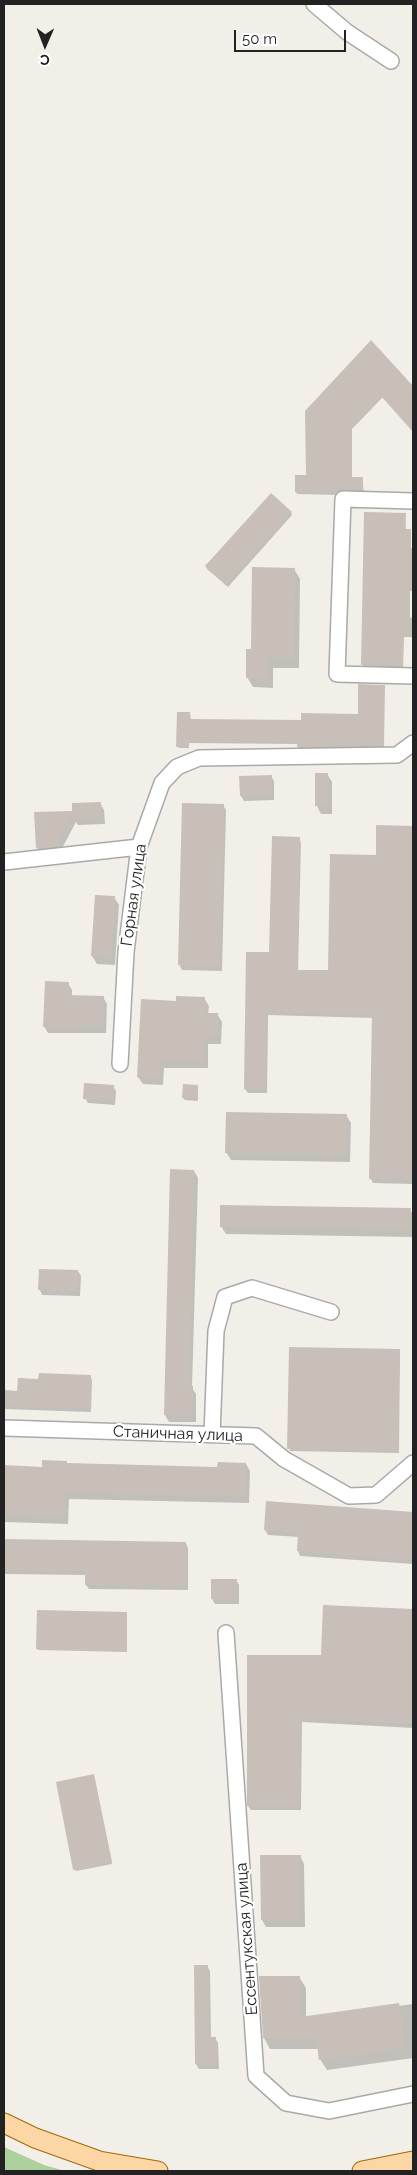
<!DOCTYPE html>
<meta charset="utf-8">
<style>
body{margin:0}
#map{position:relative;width:417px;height:2175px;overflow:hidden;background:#f2efe9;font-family:Raleway,sans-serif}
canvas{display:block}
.frame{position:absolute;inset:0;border:5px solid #222;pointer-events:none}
.north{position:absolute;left:20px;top:20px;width:50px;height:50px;-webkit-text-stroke:4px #fff;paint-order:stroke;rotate:181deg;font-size:14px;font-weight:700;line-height:20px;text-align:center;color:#222}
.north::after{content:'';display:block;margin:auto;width:18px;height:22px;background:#222;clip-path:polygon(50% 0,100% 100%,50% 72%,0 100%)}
.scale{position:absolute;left:234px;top:30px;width:112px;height:22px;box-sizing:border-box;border:2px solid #222;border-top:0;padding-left:6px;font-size:15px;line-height:18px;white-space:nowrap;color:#222;-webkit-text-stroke:4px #fff;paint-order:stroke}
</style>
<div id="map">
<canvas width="417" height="2175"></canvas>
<div class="frame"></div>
<div class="north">С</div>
<div class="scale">50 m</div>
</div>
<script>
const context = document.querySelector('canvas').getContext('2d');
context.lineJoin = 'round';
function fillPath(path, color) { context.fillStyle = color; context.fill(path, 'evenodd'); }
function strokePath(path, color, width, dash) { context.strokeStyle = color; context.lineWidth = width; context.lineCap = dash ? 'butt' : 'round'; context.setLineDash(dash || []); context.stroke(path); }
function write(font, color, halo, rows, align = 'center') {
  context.font = font + ' Raleway,sans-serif'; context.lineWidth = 4.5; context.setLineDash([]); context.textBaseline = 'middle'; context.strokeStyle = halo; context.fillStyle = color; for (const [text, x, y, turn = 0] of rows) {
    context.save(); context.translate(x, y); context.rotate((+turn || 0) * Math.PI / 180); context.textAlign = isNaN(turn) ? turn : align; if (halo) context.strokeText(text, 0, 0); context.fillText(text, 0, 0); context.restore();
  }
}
const forest = new Path2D(`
 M4,2147L44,2165L65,2171H4Z`);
const shadow = new Path2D(`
 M371,342L413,388V431L383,397L352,429V478H362L364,492L345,491L338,495L297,494L296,492L307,476Z
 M291,513L292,515L228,587L207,569L206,567Z
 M405,514L406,530L411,533V549H413V591H410V619H413V637H404L403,668L364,667L363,665Z
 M294,569L300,579L299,668H273V688L253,687L247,677L252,650Z
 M384,686V748L299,749L298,744L189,743V748H179L178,746L190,713L191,720L302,721L359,715Z
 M327,774L332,782V814H321L317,806Z
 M271,776L274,781V800L244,801L241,796Z
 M100,803L104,810L105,824L78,825L76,822L59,854L41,855L37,848L74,812Z
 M223,805L226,810L222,971L182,970L179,964Z
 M377,827H413V1184L373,1183L371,1179L374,1018L268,1015L267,1093H248L245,1089L270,953L299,838L301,843L298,971L329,972L377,857Z
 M114,897L119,905L115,965L97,964L92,956Z
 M68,983L72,990V996L103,997L107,1004L106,1033H48L44,1026Z
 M204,998L209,1006L208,1014H217L222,1022L221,1044H208V1068H164L163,1085L143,1084L138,1077Z
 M113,1086L116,1091L115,1105L88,1103L85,1098Z
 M197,1086L198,1101L185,1100L183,1098Z
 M346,1115L351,1123L350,1162L231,1160L226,1152Z
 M194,1171L198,1178L192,1388L196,1394V1422H169L165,1415Z
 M410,1209L413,1215V1237L226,1234L221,1226Z
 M40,1270L78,1271L81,1276L80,1296L42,1295L40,1290Z
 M290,1348L400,1350L399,1453L290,1451Z
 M90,1376L92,1380L91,1412L4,1409V1392H18L40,1380Z
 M67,1464L219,1468L246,1464L250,1471L249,1503L69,1499L68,1524L4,1522V1467L43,1468Z
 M267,1502L413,1513V1564L300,1556L298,1551L299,1537L268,1535L265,1530Z
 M4,1540L186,1544L188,1548V1590L89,1589L86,1585V1575L4,1574Z
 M236,1580L239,1585V1604H215L212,1599Z
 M324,1606L413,1611V1728L302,1722L301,1810H251L248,1806L322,1656Z
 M127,1614V1652L38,1650L37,1648Z
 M94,1776L112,1864L76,1871L74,1869Z
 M300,1856L304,1864L305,1927H266L262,1920Z
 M207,1966L210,1971L211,2038H215L218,2043L219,2069H199L196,2064L195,2038Z
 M260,1977H299L306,1988V2018L413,2004V2058L327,2070L320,2059L319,2049H270L264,2038Z`);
const building = new Path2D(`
 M371,340L413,386V432L381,396L352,427L351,477H363V490H343L336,493L295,492V475H306L305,411Z
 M271,493L292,512L226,585L205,566Z
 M364,512L406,513L405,529H411L410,548H413V590H410L409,617L413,618V635H403V666L361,665Z
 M252,567L295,568L294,659L268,658V678H246V649H251Z
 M358,684L385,685L384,746L297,747V742L188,741V746L176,747L177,712H190V719L301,720V713L358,714Z
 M315,773H328V806H315Z
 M272,775V795L240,796L239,776Z
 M101,802V818L72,819V814L55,847L36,848L34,812L72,811V803Z
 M182,803L224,804L220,966L178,965Z
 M376,825L413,826V1180L369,1179L372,1014L266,1012L265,1089H244L246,952H269L272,836L300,837L297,970H328L330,854L376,855Z
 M95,895L115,896L111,958L91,956Z
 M45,981L69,982L68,995L104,996L103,1026L43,1027Z
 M176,996L205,997V1013H218V1037H204V1061L160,1060L159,1078L137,1077L141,999L176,1001Z
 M84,1083L114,1085L113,1101L83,1099Z
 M183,1084L198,1085V1099L182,1098Z
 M226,1112L347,1114L346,1155L225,1153Z
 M170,1169L194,1170L189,1386H193L192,1416L164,1415Z
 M220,1205L411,1208V1230L220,1227Z
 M39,1269L78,1270V1291L38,1290Z
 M289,1347L400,1349L398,1451L287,1449Z
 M39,1373L91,1375L90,1409L4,1406V1390L17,1391L18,1378L38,1379Z
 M42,1460L67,1461V1463L217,1467L218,1462L246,1463V1496L66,1492L65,1518L4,1516V1465L42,1467Z
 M266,1501L413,1512V1560L297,1551L298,1533L264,1530Z
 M4,1539L186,1542V1586L85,1585V1571L4,1570Z
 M211,1579H237L236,1599H211Z
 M323,1605L413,1609V1724L300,1718L299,1806H247V1655H321Z
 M37,1610L127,1612V1651L36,1649Z
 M94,1774L112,1862L73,1870L56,1782Z
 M260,1855H301V1920H261Z
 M194,1965H208L209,2037H216L217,2064H195Z
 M259,1976H300V2017L399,2003L405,2048L319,2060L316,2038H263Z`);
const minor = new Path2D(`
 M314,4L347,32L391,61
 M413,501L343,499L337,674L413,676
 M4,862L139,847
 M120,1064L126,952L139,847L162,783L177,767L199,758L397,755L413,743
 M4,1428L256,1436L284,1459L349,1496L376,1495L413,1463
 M212,1435L216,1331L225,1297L252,1288L331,1312
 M226,1633L256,2076L286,2103L329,2111L413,2094`);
const major = new Path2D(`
 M4,2123L35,2138L99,2161L158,2171
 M362,2171L413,2161`);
const streetNames = [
 ["Горная улица",134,895,-82],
 ["Станичная улица",178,1434,2],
 ["Ессентукская улица",247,1939,-94]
];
fillPath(forest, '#add19e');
fillPath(shadow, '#0003');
fillPath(building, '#c7bfb8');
strokePath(minor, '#a9a9a9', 18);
strokePath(major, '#a06b00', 21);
strokePath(minor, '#fff', 15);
strokePath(major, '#fcd6a4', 19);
write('16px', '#222', '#fff', streetNames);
</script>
